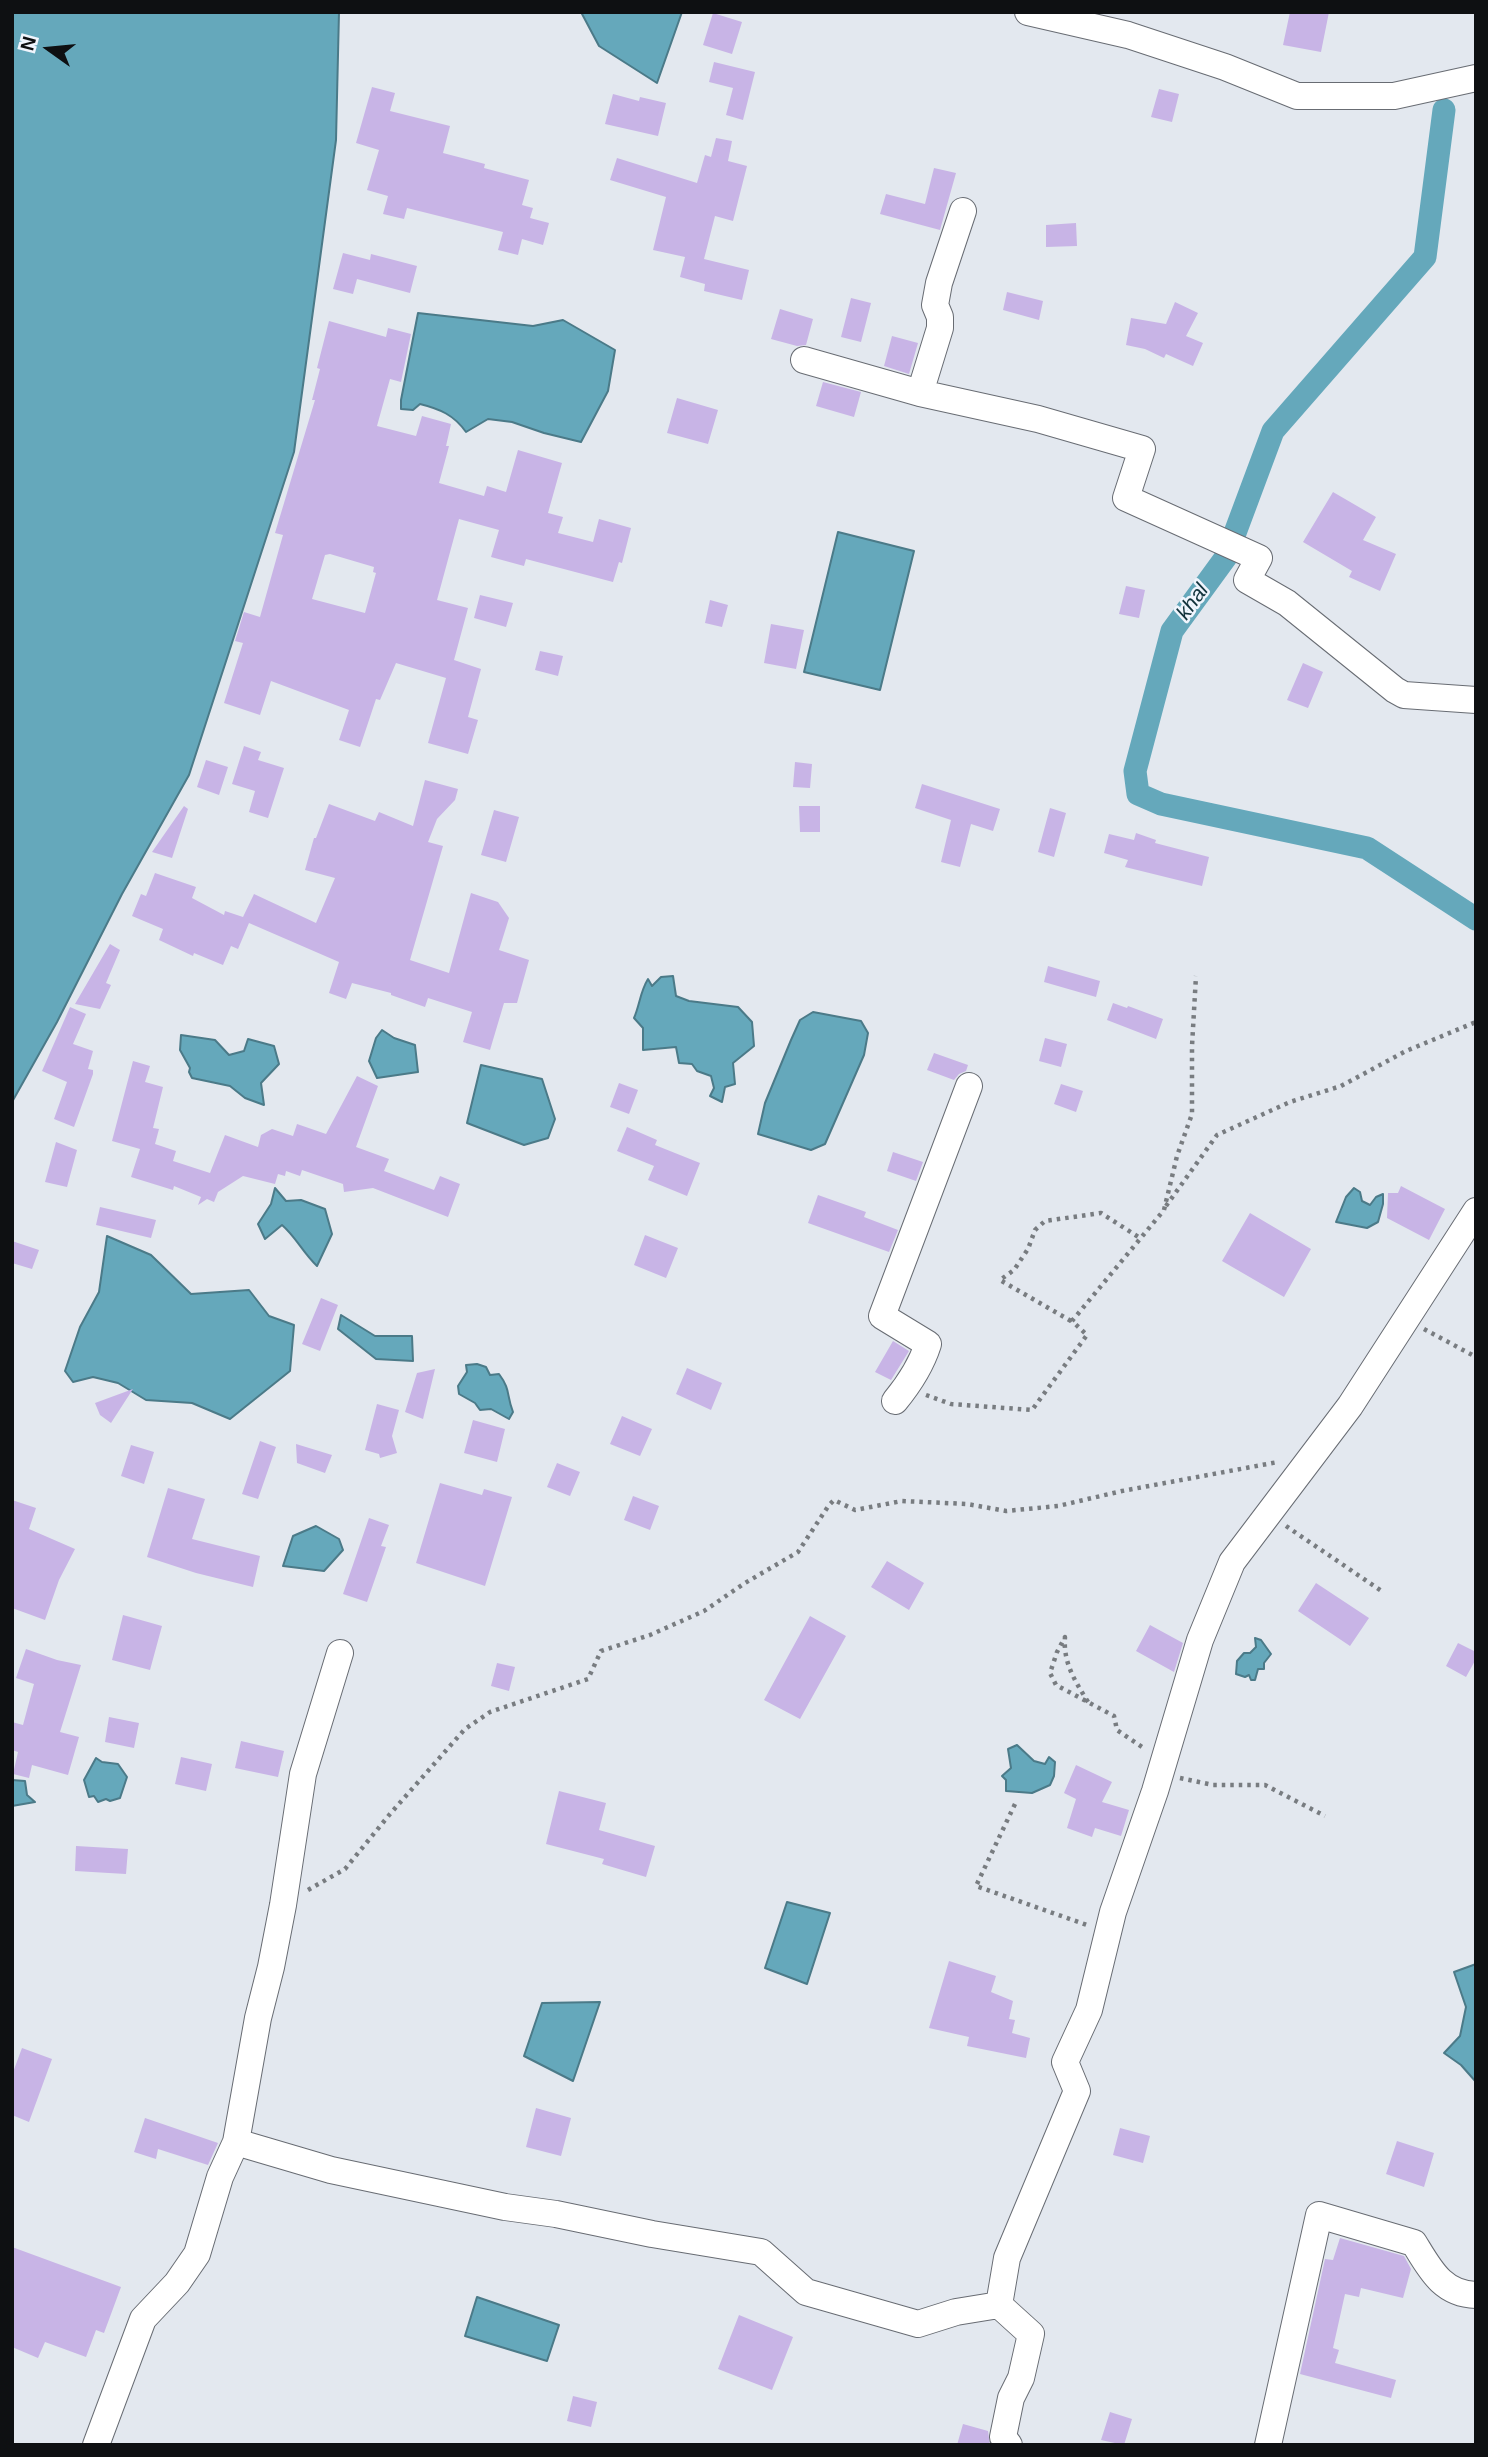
<!DOCTYPE html>
<style>
body{margin:0}
#map{position:relative;width:1488px;height:2457px;overflow:hidden;background:#e3e8ef;font-family:Arial,sans-serif}
canvas{display:block}
.frame{position:absolute;inset:0;border:14px solid #0e1012;pointer-events:none}
.north{position:absolute;left:14px;top:14px;width:70px;height:70px;-webkit-text-stroke:5px #f0f5fd;paint-order:stroke;rotate:285deg;font-size:19px;font-weight:700;line-height:28px;text-align:center;color:#0e1012}
.north::after{content:'';display:block;margin:auto;width:24px;height:32px;background:#0e1012;clip-path:polygon(50% 0,100% 100%,50% 72%,0 100%)}
</style>
<div id="map">
<canvas width="1488" height="2457"></canvas>
<div class="frame"></div>
<div class="north">N</div>
</div>
<script>
const context = document.querySelector('canvas').getContext('2d');
context.lineJoin = 'round';
function fillPath(path, color) { context.fillStyle = color; context.fill(path, 'evenodd'); }
function strokePath(path, color, width, dash) { context.strokeStyle = color; context.lineWidth = width; context.lineCap = dash ? 'butt' : 'round'; context.setLineDash(dash || []); context.stroke(path); }
function write(font, color, halo, rows, align = 'center') {
  context.font = font + ' Arial,sans-serif'; context.lineWidth = 5; context.setLineDash([]); context.textBaseline = 'middle'; context.strokeStyle = halo; context.fillStyle = color; for (const [text, x, y, turn = 0] of rows) {
    context.save(); context.translate(x, y); context.rotate((+turn || 0) * Math.PI / 180); context.textAlign = isNaN(turn) ? turn : align; if (halo) context.strokeText(text, 0, 0); context.fillText(text, 0, 0); context.restore();
  }
}
const water = new Path2D(`
 M12,12H339L336,140L294,452L189,775L122,894L57,1022L12,1102Z
 M581,12H682L657,83L599,46Z
 M418,313L533,326L563,320L615,350L608,391L581,442L544,433L512,422L488,419L466,432C454,415 440,409 420,404L413,410L401,409V400Z
 M838,532L914,551L880,690L804,672Z
 M673,976L676,996L689,1001L738,1007L752,1022L754,1046L733,1063L735,1084L725,1087L722,1102L710,1096L714,1088L711,1076L697,1071L692,1064L679,1063L676,1047L643,1050V1028L634,1018C640,1004 640,992 648,979L652,986L661,977Z
 M813,1012L861,1021L868,1033L864,1055L825,1144L811,1150L758,1134L765,1103L791,1040L800,1020Z
 M382,1030L394,1038L415,1045L418,1072L377,1078L369,1061L376,1038Z
 M181,1035L215,1040L229,1055L244,1051L248,1039L274,1046L279,1064L261,1083L264,1105L245,1098L230,1086L192,1078L189,1072L190,1068L180,1050Z
 M481,1065L542,1079L555,1119L548,1138L524,1145L467,1123Z
 M275,1188L286,1201L301,1200L325,1209L332,1234L317,1266C303,1253 296,1237 282,1225L265,1239L258,1224L271,1204Z
 M1354,1188L1360,1192L1362,1201L1370,1205L1376,1197L1383,1194V1204L1378,1222L1367,1228L1336,1222L1346,1197Z
 M107,1236L151,1255L191,1294L249,1290L269,1316L294,1325L290,1371L230,1419L192,1403L146,1400L118,1383L93,1377L73,1382L65,1371L80,1327L99,1292Z
 M341,1315L375,1336H412L413,1361L376,1359L338,1329Z
 M477,1364L486,1367L490,1375L499,1374C511,1390 506,1394 513,1412L509,1419L491,1409L480,1410L475,1403L459,1394L458,1386L467,1372L466,1365Z
 M316,1526L339,1539L343,1550L324,1571L283,1566L293,1536Z
 M1255,1638L1261,1640L1271,1654L1264,1663V1669H1258L1255,1680H1251L1249,1675L1245,1677L1236,1674L1237,1661L1244,1653H1250L1256,1647Z
 M1017,1745L1034,1761L1045,1764L1049,1757L1055,1762L1054,1776L1050,1785L1032,1793L1006,1791V1780L1002,1776L1011,1768L1008,1749Z
 M96,1758L102,1762L118,1764L127,1777L120,1798L110,1801L106,1799L98,1802L94,1796L89,1797L84,1780Z
 M12,1780L25,1781L27,1795L35,1802L12,1806Z
 M787,1902L830,1913L807,1984L765,1968Z
 M1476,1964V2082L1461,2065L1444,2053L1460,2036L1466,2007L1454,1972Z
 M600,2002L573,2081L524,2056L542,2003Z
 M477,2297L559,2325L547,2361L465,2336Z`);
const canal = new Path2D(`
 M1444,110L1425,257L1273,431L1226,557L1172,631L1135,771L1138,794L1161,804L1367,848L1476,919`);
const building = new Path2D(`
 M1290,12H1329L1321,52L1283,45Z
 M713,13L742,22L732,54L703,45Z
 M714,62L755,72L743,120L726,115L733,88L709,82Z
 M372,87L395,93L390,111L450,126L443,153L485,164L484,168L529,180L522,205L533,208L530,218L549,223L543,245L522,239L518,255L498,250L503,232L407,208L404,219L383,214L388,196L367,190L379,150L356,143Z
 M1159,89L1179,94L1172,122L1151,117Z
 M613,94L639,101L640,97L666,103L658,136L605,124Z
 M716,138L732,141L728,161L747,166L733,221L715,216L704,259L749,270L742,300L704,291L705,284L680,277L685,257L653,250L666,197L610,180L617,158L697,183L705,155L711,157Z
 M934,168L956,173L940,230L880,214L886,194L925,204Z
 M1076,223L1077,246L1046,247V225Z
 M343,253L370,260L371,254L417,266L410,293L357,279L353,294L333,289Z
 M1007,292L1043,301L1039,320L1003,310Z
 M851,298L871,303L861,342L841,337Z
 M1175,302L1198,313L1186,336L1203,343L1193,366L1166,354L1164,358L1145,349L1126,345L1131,318L1166,324Z
 M780,309L813,319L806,345L797,346L771,339Z
 M329,321L386,337L388,328L411,334L401,382L390,379L377,426L416,436L422,416L451,424L446,446H449L439,483L484,496L487,486L506,492L518,450L562,463L548,513L563,517L558,533L593,542L599,519L631,528L622,563L619,562L613,582L526,559L524,566L491,557L499,530L459,519L437,600L468,608L454,660L481,669L468,717L478,720L468,754L428,743L446,678L396,663L380,700L376,699L360,747L339,740L349,710L271,681L260,715L224,703L243,643L235,641L244,612L260,617L283,535L275,533L315,400H312L320,369L317,368ZM330,554L374,567L373,572L376,573L365,613L312,599L325,555Z
 M892,336L918,343L909,374L884,366Z
 M823,382L861,392L854,417L816,406Z
 M677,398L718,410L708,444L667,433Z
 M1333,492L1376,517L1363,540L1396,554L1380,591L1349,577L1352,571L1303,542Z
 M1126,586L1145,590L1139,618L1119,614Z
 M480,595L513,603L506,627L474,618Z
 M710,600L728,605L722,627L705,623Z
 M771,624L804,630L796,669L764,663Z
 M540,651L563,656L558,676L535,670Z
 M1303,663L1323,672L1308,708L1287,700Z
 M244,746L261,752L258,760L284,768L268,818L249,812L255,791L232,784Z
 M206,760L228,767L219,795L197,787Z
 M795,762L812,764L810,788L793,787Z
 M425,780L458,789L455,800L437,819L428,842L443,846L410,960L449,973L471,893L498,902L509,918L499,950L529,960L517,1003H504L490,1050L463,1042L472,1012L428,998L425,1007L391,995V993L352,983L346,999L329,993L339,962L249,923L238,949L231,946L223,965L194,953L193,956L159,940L163,929L132,916L141,894L146,896L155,873L196,887L192,898L224,915L225,911L243,917L254,894L316,923L335,878L305,870L314,838H316L329,804L375,821L379,812L413,826Z
 M922,784L1000,809L993,831L971,824L960,867L941,862L951,820L915,808Z
 M184,806L188,809L172,858L152,852Z
 M799,806H820V832H800Z
 M1050,808L1066,813L1054,857L1038,852Z
 M494,810L519,817L506,862L481,855Z
 M1136,833L1156,840L1155,843L1209,857L1202,886L1125,867L1128,860L1104,853L1109,834L1134,840Z
 M110,944L120,950L106,983L111,985L100,1009L75,1004Z
 M1048,966L1100,981L1096,997L1044,982Z
 M1113,1003L1127,1008L1128,1006L1163,1019L1156,1039L1107,1020Z
 M70,1007L86,1014L73,1044L93,1051L88,1069L93,1070V1074L74,1127L54,1119L67,1082L42,1071Z
 M1045,1038L1067,1044L1061,1067L1039,1061Z
 M934,1053L968,1065L966,1071L959,1074L954,1080L927,1070Z
 M133,1061L150,1066L145,1082L163,1087L153,1128L159,1129L155,1144L176,1151L173,1161L210,1173L225,1135L258,1147L261,1135L272,1129L293,1136L297,1124L326,1134L357,1076L378,1086L356,1147L389,1159L384,1171L434,1190L440,1176L460,1184L448,1217L373,1188L344,1192L343,1184L302,1170L300,1176L286,1171L285,1176L278,1174L275,1184L243,1176L218,1192L214,1202L207,1199L198,1205L201,1197L174,1186L173,1190L131,1177L140,1149L112,1141Z
 M619,1083L638,1090L629,1114L610,1107Z
 M1061,1084L1083,1091L1076,1112L1054,1104Z
 M627,1127L657,1140L655,1145L700,1163L687,1196L648,1180L654,1166L617,1151Z
 M56,1142L77,1150L67,1187L45,1182Z
 M893,1152L923,1162L916,1181L887,1171Z
 M1401,1186L1445,1209L1429,1240L1387,1218L1388,1193H1398Z
 M818,1195L866,1212L864,1217L898,1230L889,1252L808,1223Z
 M100,1207L156,1220L151,1238L96,1225Z
 M1250,1213L1311,1249L1284,1297L1222,1261Z
 M645,1235L678,1248L666,1278L634,1265Z
 M12,1241L39,1250L32,1269L12,1263Z
 M321,1298L338,1305L320,1351L302,1344Z
 M893,1341L909,1351L891,1380L875,1372Z
 M687,1368L722,1383L711,1410L676,1394Z
 M435,1369L423,1419L405,1412L417,1373Z
 M133,1389L111,1423L100,1415L95,1403Z
 M377,1404L399,1410L392,1436L397,1453L380,1458L379,1454L365,1450Z
 M622,1416L652,1429L640,1456L610,1444Z
 M473,1420L505,1429L497,1462L464,1453Z
 M260,1441L276,1447L258,1499L242,1494Z
 M296,1444L332,1455L325,1473L297,1463Z
 M131,1445L154,1452L144,1484L121,1476Z
 M557,1463L580,1472L570,1496L547,1487Z
 M440,1483L482,1495L484,1489L512,1497L485,1586L416,1563Z
 M168,1488L205,1499L192,1539L260,1556L253,1587L196,1573L147,1557Z
 M633,1496L659,1506L650,1530L624,1520Z
 M12,1500L36,1508L29,1529L75,1549L59,1580L45,1620L12,1608Z
 M369,1518L389,1525L381,1546L386,1547L367,1602L343,1594Z
 M887,1561L924,1583L909,1610L871,1587Z
 M1316,1583L1369,1618L1350,1646L1298,1611Z
 M123,1615L162,1626L150,1670L112,1660Z
 M810,1616L846,1636L800,1719L764,1700Z
 M1150,1625L1183,1643L1174,1672L1136,1651Z
 M1458,1643L1476,1652V1659L1466,1677L1446,1666Z
 M26,1649L57,1660L81,1665L60,1732L79,1737L68,1775L32,1765L29,1778L13,1774L18,1752L12,1750V1722L23,1725L34,1684L16,1678Z
 M497,1663L515,1667L509,1691L491,1686Z
 M109,1717L139,1723L134,1748L105,1742Z
 M241,1741L284,1751L278,1777L235,1768Z
 M181,1757L212,1764L206,1791L175,1784Z
 M1076,1765L1112,1782L1102,1802L1129,1810L1121,1836L1095,1828L1092,1837L1067,1828L1076,1799L1064,1793Z
 M559,1791L606,1803L599,1830L655,1846L646,1877L602,1864L604,1859L546,1844Z
 M76,1846L128,1849L126,1874L75,1871Z
 M949,1961L996,1976L991,1992L1013,2001L1009,2019L1015,2020L1012,2033L1030,2038L1026,2058L967,2046L969,2037L929,2028Z
 M22,2048L52,2059L29,2122L12,2115V2075Z
 M536,2108L571,2118L561,2156L526,2147Z
 M145,2118L218,2143L208,2165L158,2149L156,2159L134,2152Z
 M1120,2128L1150,2136L1143,2163L1113,2155Z
 M1397,2141L1434,2153L1424,2187L1386,2174Z
 M1340,2238L1404,2256L1411,2269L1403,2298L1361,2288L1359,2297L1345,2294L1333,2348L1339,2350L1335,2363L1396,2380L1391,2398L1300,2374L1325,2259L1333,2260Z
 M12,2247L121,2287L104,2333L96,2330L86,2357L45,2342L38,2358L12,2347Z
 M739,2315L793,2337L772,2390L718,2369Z
 M573,2396L597,2402L591,2427L567,2421Z
 M1110,2412L1132,2419L1124,2445L1101,2440Z
 M963,2424L988,2431L990,2445H957Z`);
const path = new Path2D(`
 M1166,1206L1217,1135L1290,1102L1341,1086L1406,1051L1476,1022
 M1071,1321L1000,1280L1014,1270L1028,1249L1035,1230L1045,1221L1101,1213L1140,1238
 M1424,1329L1476,1357
 M926,1395L951,1404L1032,1410L1087,1335L1072,1321L1164,1210L1177,1156L1192,1114V1046L1196,976
 M1286,1526L1383,1592
 M1088,1702C1075,1681 1063,1663 1065,1637L1057,1652L1050,1673L1056,1685L1114,1716L1117,1730L1145,1749
 M1180,1778L1213,1785H1265L1325,1816
 M1015,1804L976,1886L1087,1925
 M308,1890L345,1869L390,1814L465,1729L490,1712L588,1679L601,1651L650,1635L704,1611L745,1583L798,1552L829,1505L834,1500L855,1510L902,1501L967,1504L1006,1511L1058,1506L1122,1491L1278,1462`);
const minor = new Path2D(`
 M1028,12L1128,35L1225,67L1297,96H1394L1476,78
 M804,360L920,393L1038,419L1142,449L1126,498L1259,558L1247,580L1287,603L1395,690L1404,695L1476,700
 M920,393L940,328V317L935,305L939,283L963,211
 M895,1401C909,1384 921,1366 928,1344L882,1316L969,1086
 M236,2142L331,2170L505,2207L556,2214L652,2234L761,2252L806,2292L918,2324L956,2312L999,2305
 M96,2445L143,2319L177,2283L197,2254L220,2177L236,2142L258,2018L271,1967L283,1905L303,1774L340,1653
 M1009,2445L1003,2437L1011,2398L1021,2378L1031,2334L999,2305L1007,2258L1077,2091L1065,2062L1089,2010L1113,1912L1155,1791L1200,1640L1232,1562L1350,1406L1476,1211
 M1268,2445L1319,2215L1414,2243C1430,2269 1442,2294 1476,2295`);
const waterNames = [
 ["khal",1193,602,-54]
];
fillPath(water, '#65a8bb');
strokePath(water, '#4b7a88', 2);
strokePath(canal, '#65a8bb', 23);
fillPath(building, '#c8b4e6');
strokePath(minor, '#686c73', 28);
strokePath(path, '#787c80', 4.5, [3.5, 5]);
strokePath(minor, '#fff', 26);
write('italic 21px', '#11323b', '#f0f5fd', waterNames);
</script>
